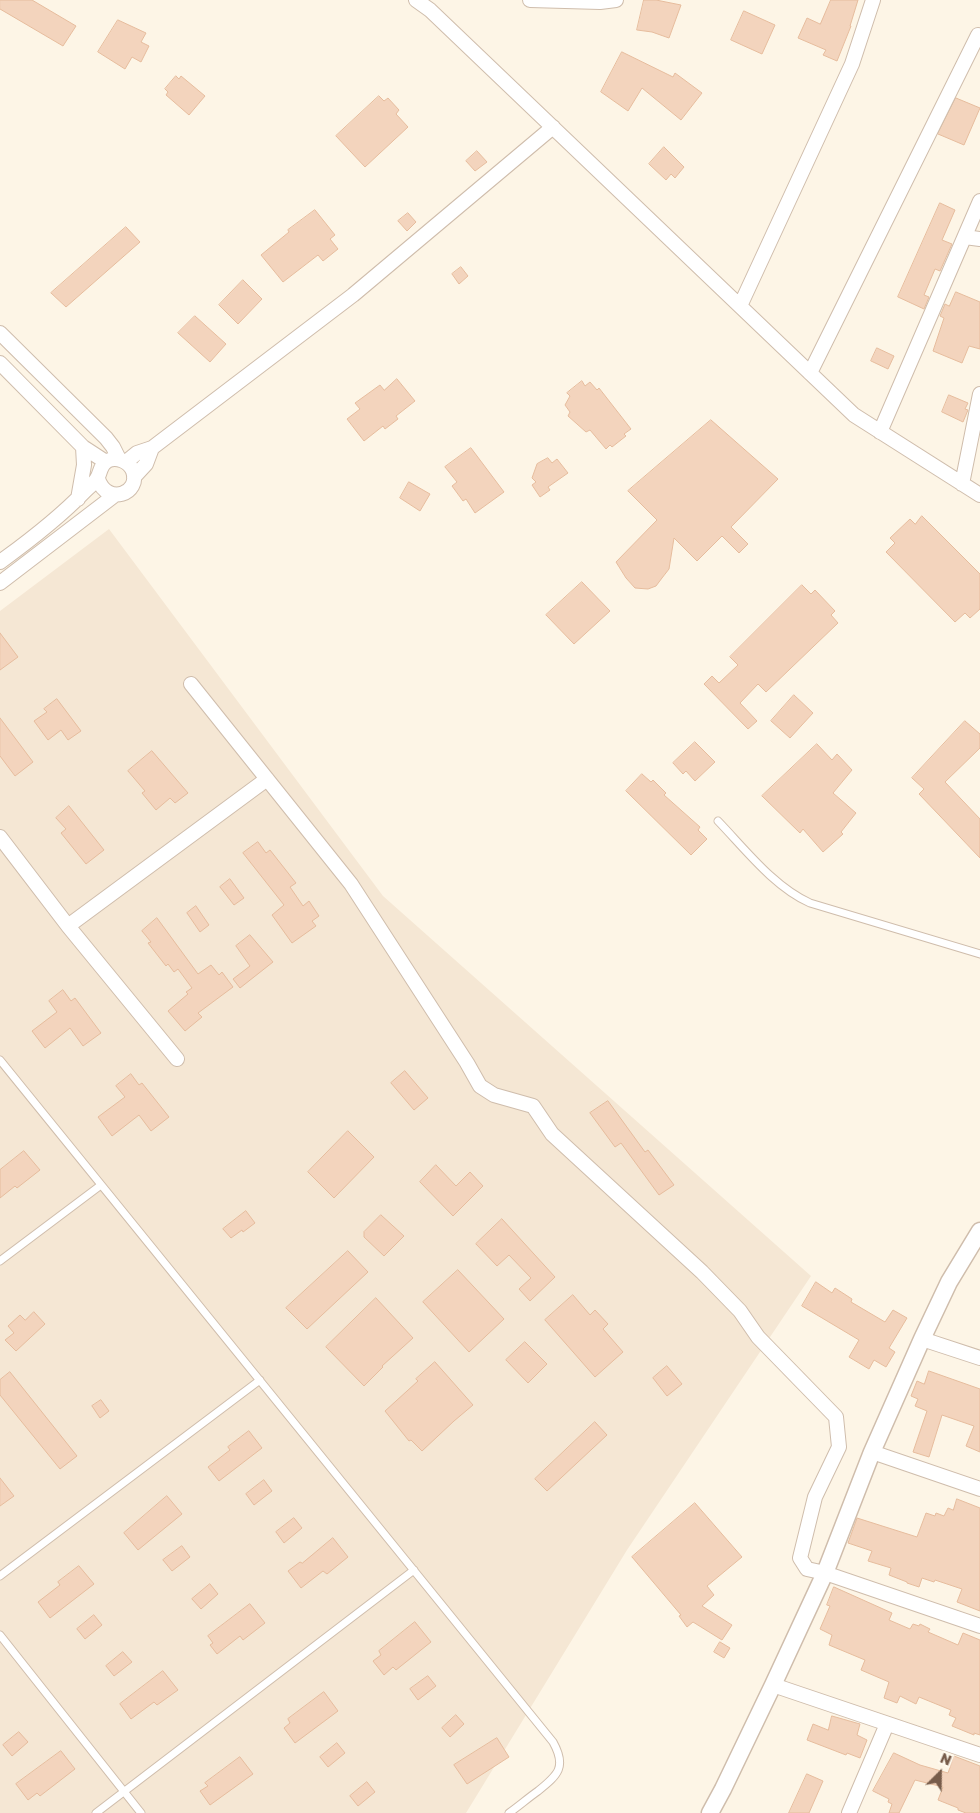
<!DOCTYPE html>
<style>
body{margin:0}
#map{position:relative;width:980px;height:1813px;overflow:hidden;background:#fdf5e6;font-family:"Golos Text",sans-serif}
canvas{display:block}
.north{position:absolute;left:915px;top:1748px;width:50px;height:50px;-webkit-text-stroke:4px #fff9ed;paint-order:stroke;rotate:23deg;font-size:14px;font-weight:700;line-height:20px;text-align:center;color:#775c4a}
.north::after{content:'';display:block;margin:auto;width:18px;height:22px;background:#775c4a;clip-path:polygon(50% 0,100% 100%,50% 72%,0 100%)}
</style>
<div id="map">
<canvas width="980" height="1813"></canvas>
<div class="north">N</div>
</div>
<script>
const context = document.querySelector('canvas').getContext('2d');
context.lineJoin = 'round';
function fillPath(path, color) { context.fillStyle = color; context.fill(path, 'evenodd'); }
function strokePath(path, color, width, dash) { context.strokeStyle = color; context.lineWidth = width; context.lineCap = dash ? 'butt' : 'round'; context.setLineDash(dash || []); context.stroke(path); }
const residential = new Path2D(`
 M109,529L383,896L811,1276L627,1550L466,1813H0V611Z`);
const building = new Path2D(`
 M0,0H32L76,26L63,46L0,9Z
 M644,0H656L681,5L669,38L652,32L637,30Z
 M831,0H858L850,26H851L837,61L823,55L826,50L798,38L807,18L820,24Z
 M744,11L775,25L762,54L731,40Z
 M118,20L146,33L141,42L149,46L141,62L132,57L125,69L98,52Z
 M622,52L673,77L675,73L702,93L681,120L642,88L628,111L601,92Z
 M176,76L179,79L181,76L205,96L189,115L166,95L168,92L165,89Z
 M379,96L384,101L388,98L399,110L396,114L408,127L365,167L336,136Z
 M956,98L980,108L964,145L938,134Z
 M664,147L684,167L675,178L671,174L666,180L649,164Z
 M477,151L487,162L475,171L466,161Z
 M940,203L955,210L942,240L952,244L940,271L935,269L924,295L929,297L924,309L898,297Z
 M315,210L335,235L330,239L338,249L323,261L318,255L283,282L261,255L289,232L288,230Z
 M408,213L416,222L407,231L398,221Z
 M126,227L140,242L66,307L51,293Z
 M461,267L468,276L459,284L452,274Z
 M243,280L262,299L238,324L219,305Z
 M956,292L980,302V349L969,346L962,363L933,351L944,318L940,316L945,304L949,306Z
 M195,316L226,344L210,362L178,333Z
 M877,348L894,356L888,369L871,361Z
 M397,379L415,401L396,416L398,419L385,429L383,426L364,441L347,419L360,409L355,403L380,385L384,390Z
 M582,381L585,386L590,382L597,390L599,388L631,429L624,434L626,436L612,447L610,445L606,449L590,430L586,432L568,416L570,412L565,405L570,396L567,393Z
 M949,395L968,403L965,409L968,410L963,422L942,412Z
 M711,420L778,479L731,527L748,544L739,553L722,536L697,561L674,538L669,569L662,578L656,586L648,589L635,588L626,578L616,562L657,520L628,491Z
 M471,448L504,492L475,513L466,499L463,501L452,486L457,482L445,467Z
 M548,458L552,463L557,459L568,473L548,487L550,490L540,497L532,485L536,482L532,478L537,464Z
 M409,482L430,494L420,511L400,498Z
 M922,516L980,574V609L970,618L965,613L955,622L886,552L895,543L890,538L910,519L915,524Z
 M582,582L610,611L574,644L546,615Z
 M802,585L811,594L815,590L835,611L831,615L838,623L766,692L758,684L740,703L757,721L748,729L704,684L712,676L719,683L738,665L730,657Z
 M0,633L18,657L0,670Z
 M794,695L813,713L790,738L771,721Z
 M57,699L81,731L68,740L61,730L48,740L34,721L47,712L44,709Z
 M0,718L33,762L15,776L0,756Z
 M965,721L980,734V748L945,782L980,819V858L919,794L924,789L912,778Z
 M695,742L715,762L695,781L686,771L683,774L673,763Z
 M817,744L832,760L837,754L852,770L833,793L856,813L841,832L843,834L823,852L803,829L800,833L762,796Z
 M152,751L188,793L175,803L170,798L156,810L142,793L145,791L128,771Z
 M642,774L651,782L653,780L666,793L664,795L700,827L698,830L707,839L691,855L626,791Z
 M69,806L104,850L86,864L61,833L66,829L56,818Z
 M258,842L266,853L270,850L296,883L290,887L303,906L309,901L319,916L312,921L316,926L292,943L272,915L284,905L243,853Z
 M230,879L244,898L234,905L220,887Z
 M196,906L209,925L200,932L187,913Z
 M157,918L198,974L211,965L219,975L222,972L233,987L198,1013L202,1017L185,1031L168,1011L188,994L186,992L192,988L178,969L174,972L168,964L166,966L148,943L151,942L142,931Z
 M250,935L273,962L240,988L233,979L250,966L236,946Z
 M63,990L71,1001L75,998L101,1033L83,1046L70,1028L45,1048L32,1031L57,1012L49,1001Z
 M405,1071L428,1098L414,1110L391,1083Z
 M131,1074L139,1085L142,1083L169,1117L151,1131L139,1115L112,1136L98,1117L125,1097L116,1086Z
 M608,1101L645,1152L648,1150L674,1185L659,1195L621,1143L615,1147L590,1113Z
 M348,1131L374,1157L334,1198L308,1172Z
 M24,1151L40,1170L17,1188L15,1186L0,1198V1170Z
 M436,1165L456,1186L470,1172L483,1186L453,1216L420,1182Z
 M246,1211L255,1223L243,1232L242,1230L231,1238L223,1229Z
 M381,1215L404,1236L384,1256L364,1237V1232Z
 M502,1219L555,1277L530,1301L519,1289L531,1278L509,1255L497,1266L476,1244Z
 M348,1251L368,1272L307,1329L286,1308Z
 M458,1270L504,1319L469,1352L423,1302Z
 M816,1282L832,1293L835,1288L852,1299L851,1302L885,1322L893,1310L907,1318L889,1348L895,1352L886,1367L874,1360L869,1369L849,1357L859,1340L802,1306Z
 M573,1295L590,1315L595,1310L608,1324L603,1329L623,1352L595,1377L545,1320Z
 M376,1298L413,1338L382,1366L383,1367L364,1386L326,1347Z
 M34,1312L45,1324L16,1351L5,1340L14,1333L8,1326L20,1315L25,1320Z
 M525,1342L547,1364L528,1383L506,1360Z
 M435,1362L473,1405L454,1421L422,1451L411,1440L409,1441L385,1411L418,1381L416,1379Z
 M667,1366L682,1384L667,1396L653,1378Z
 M929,1371L980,1389V1452L966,1446L974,1426L942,1415L929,1457L913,1452L927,1411L915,1406L918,1399L911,1396L917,1381L924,1384Z
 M10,1372L77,1456L60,1469L0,1395V1380Z
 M101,1400L109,1411L100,1418L92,1406Z
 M595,1422L607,1435L547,1491L535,1479Z
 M249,1431L262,1448L219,1481L208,1467L230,1450L228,1447Z
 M0,1478L14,1496L0,1506Z
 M264,1480L272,1491L254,1505L246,1494Z
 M167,1496L182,1514L138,1550L124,1533Z
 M957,1499L980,1508V1611L957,1602L962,1589L935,1580L934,1582L922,1578L919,1587L907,1583V1582L889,1575L891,1568L868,1561L872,1551L848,1543L857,1518L917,1537L926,1513L935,1516L936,1513L944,1516L948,1508L953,1510Z
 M695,1503L742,1557L707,1586L714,1595L702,1606L732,1625L722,1640L693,1622L687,1627L679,1616L681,1615L632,1557Z
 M294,1518L302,1528L284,1543L276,1532Z
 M333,1538L348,1557L327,1574L323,1571L301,1588L288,1571L300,1562L302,1563Z
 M182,1546L190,1557L172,1571L163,1560Z
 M79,1566L94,1584L50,1618L38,1602L60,1585L58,1582Z
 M210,1584L218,1594L201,1609L192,1599Z
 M834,1587L892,1613L889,1620L910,1629L913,1624L919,1626L920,1624L930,1629L928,1632L958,1645L963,1633L980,1640V1735L974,1733V1735L952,1726L956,1718L949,1715L951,1710L919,1697L916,1704L900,1696L897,1703L884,1698L889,1682L861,1670L865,1660L829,1645L832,1635L820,1629L830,1606L827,1605Z
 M250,1604L265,1623L243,1640L240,1636L217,1654L210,1645L213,1643L208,1636Z
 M94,1615L102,1625L85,1639L77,1629Z
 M415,1622L431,1642L396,1670L393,1667L384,1675L373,1661L381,1655L379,1651Z
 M720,1642L730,1648L724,1658L714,1652Z
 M123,1652L132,1662L114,1676L106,1666Z
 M163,1671L178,1690L157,1705L154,1702L131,1719L120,1704Z
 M428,1676L436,1686L418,1700L410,1689Z
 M324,1692L338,1711L295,1743L284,1728L290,1723L288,1719Z
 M456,1715L464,1724L450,1737L442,1728Z
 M832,1716L860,1724L857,1735L867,1740L860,1758L847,1753L846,1755L807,1740L813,1724L828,1730Z
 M19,1732L28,1742L12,1756L3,1745Z
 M497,1738L509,1757L467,1784L454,1765Z
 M337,1743L345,1753L328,1767L320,1757Z
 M61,1751L75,1769L40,1796L37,1793L28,1800L16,1784Z
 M894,1753L920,1765L948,1773L954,1756L980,1766V1813H966L958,1810V1808L938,1800L943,1787L915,1780L899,1813H889L892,1804L888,1802L889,1799L873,1791Z
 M240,1757L253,1774L210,1805L200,1791L208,1786L205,1783Z
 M807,1774L823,1781L809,1813H789Z
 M367,1782L375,1792L358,1806L350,1796Z`);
const service = new Path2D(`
 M718,821C745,849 774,887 810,903L980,954
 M0,1060L553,1742C567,1767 558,1775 538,1791C528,1798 519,1806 509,1813
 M0,1261L101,1185
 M0,1576L260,1380
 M0,1635L141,1813
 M96,1813L414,1570`);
const minor = new Path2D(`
 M416,0L430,10L854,415L980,495
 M530,0L600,2L616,0
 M965,237L980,239
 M740,306L852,64L873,0
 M0,333L106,438L113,447L119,459
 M0,363L83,447L106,462
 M810,373L978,35
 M880,432L980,201
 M126,462L137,453L152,448L353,295L553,127
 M134,477L146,464L152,448
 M962,484L980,394
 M78,499L84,465L83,447
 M0,562C29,541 60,517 85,491C89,487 93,484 96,480C101,474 99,466 107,461C116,456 129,461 133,471C141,494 107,506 98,479
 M0,583L115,495
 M191,684L351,884L467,1063L480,1086L494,1095L533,1106L552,1134L702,1272L740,1311L758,1337L836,1417L839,1447L815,1497L800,1558L807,1569L825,1573L980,1626
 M0,837L68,926L177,1059
 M68,926L267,779
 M922,1339L980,1358
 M872,1452L980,1489
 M773,1685L980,1755
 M849,1813L887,1724`);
const tertiary = new Path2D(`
 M710,1813L723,1789L773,1685L825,1573L872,1452L922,1339L949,1282L980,1231`);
fillPath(residential, '#f5e7d4');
fillPath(building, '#f3d4bd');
strokePath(building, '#e6bc9d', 1);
strokePath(service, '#cfbdac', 9);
strokePath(minor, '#cfbdac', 16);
strokePath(tertiary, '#cfbdac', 19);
strokePath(service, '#fff', 7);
strokePath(minor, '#fff', 14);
strokePath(tertiary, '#fff', 16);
</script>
